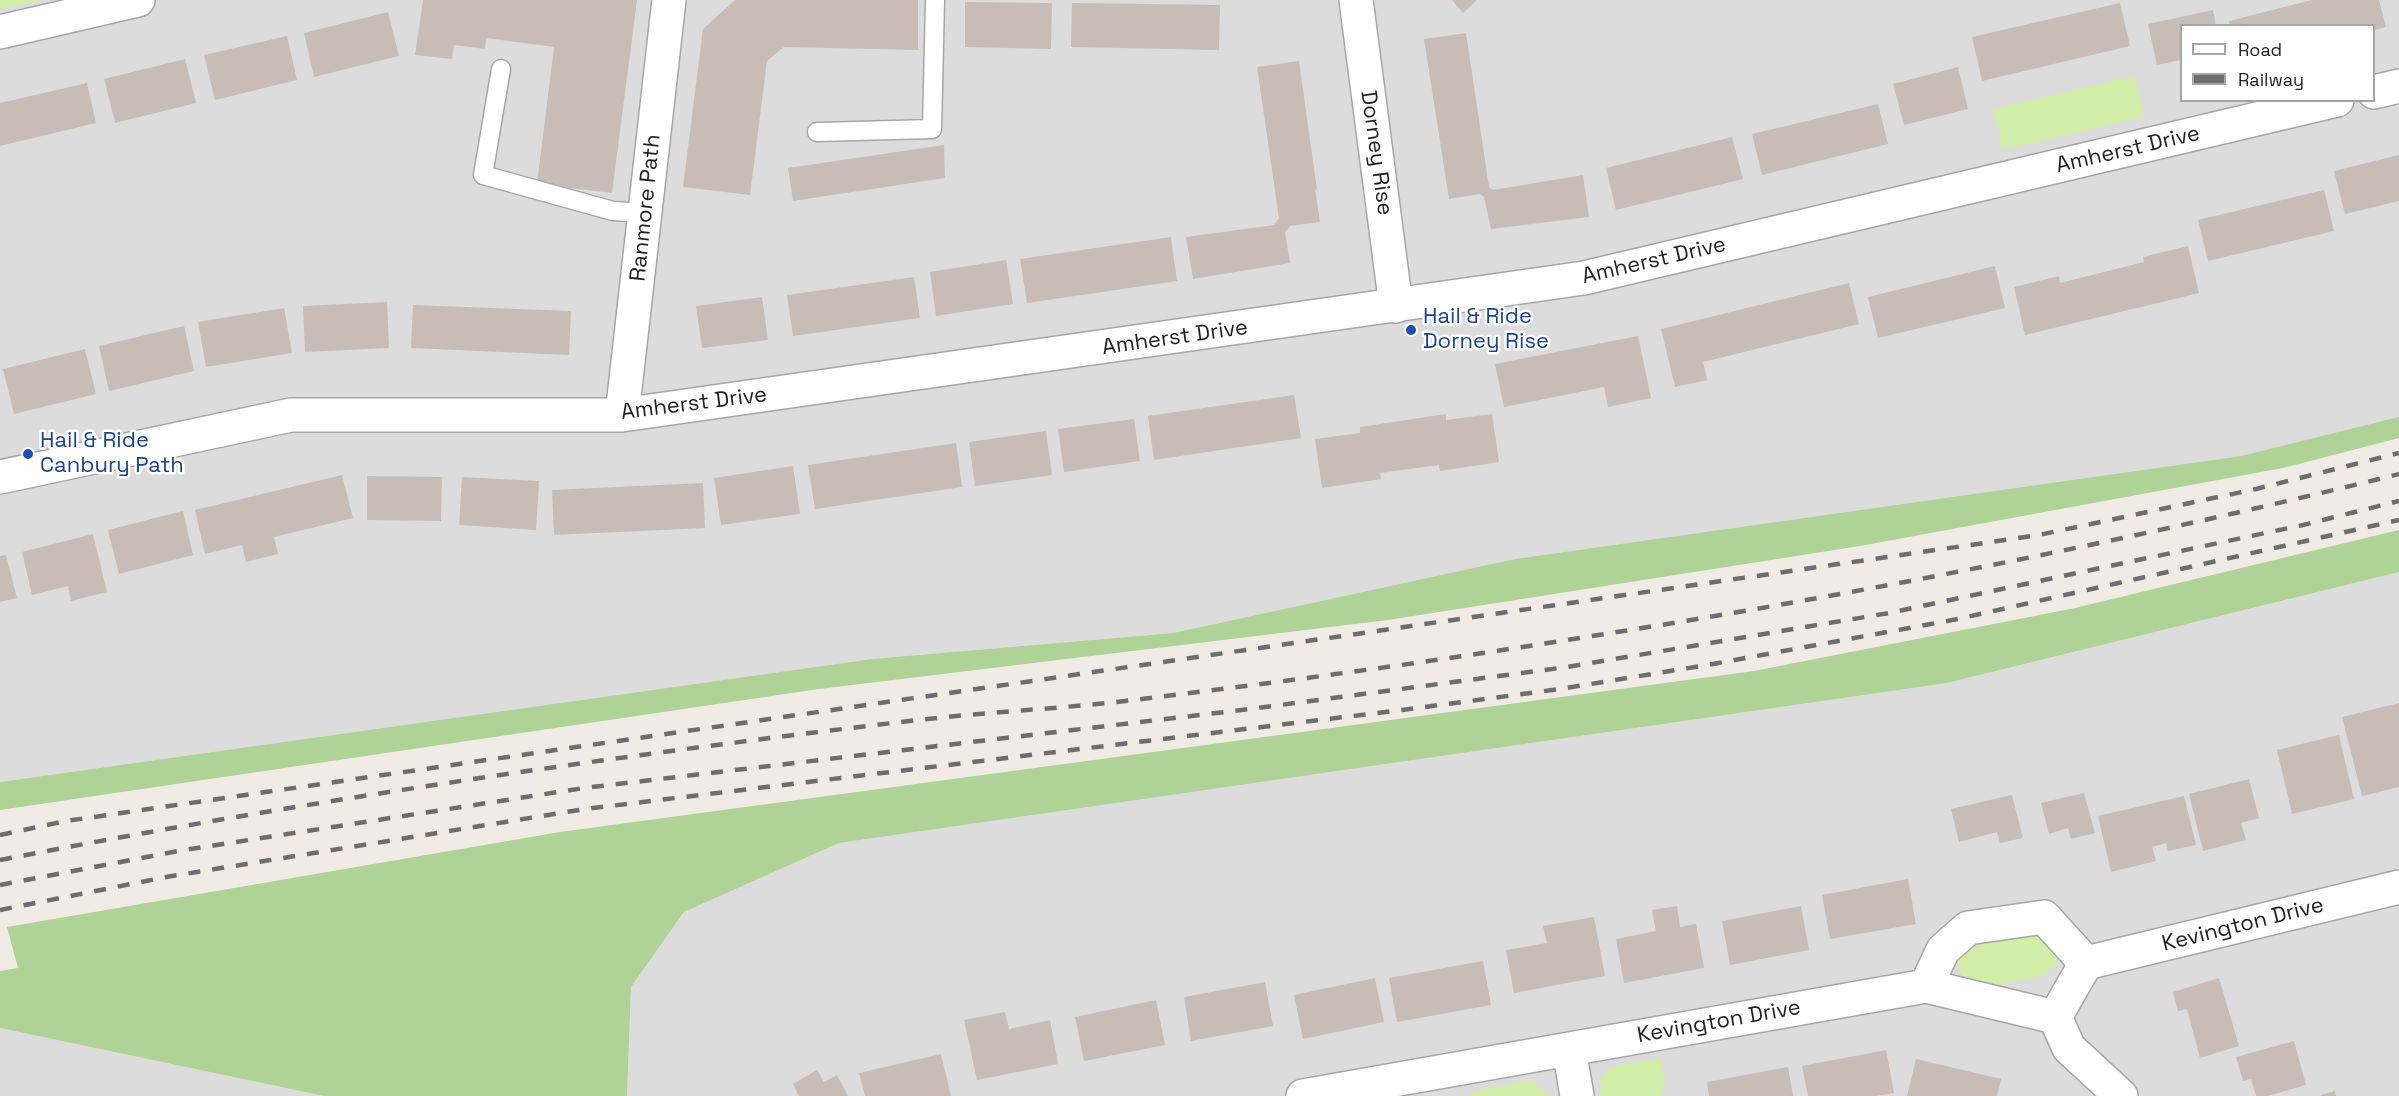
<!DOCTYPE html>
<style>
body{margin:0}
#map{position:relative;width:2399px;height:1096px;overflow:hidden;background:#f0ebe4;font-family:"Space Grotesk",sans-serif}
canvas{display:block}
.legend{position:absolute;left:2180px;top:24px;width:195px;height:78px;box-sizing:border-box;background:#fff;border:2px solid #a5a5a5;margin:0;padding:8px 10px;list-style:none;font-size:18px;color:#1f1f1f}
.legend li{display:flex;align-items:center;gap:12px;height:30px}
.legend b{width:30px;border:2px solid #a5a5a5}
</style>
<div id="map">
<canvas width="2399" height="1096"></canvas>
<ul class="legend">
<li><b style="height:8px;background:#fff"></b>Road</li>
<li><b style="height:8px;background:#6d6d6d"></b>Railway</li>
</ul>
</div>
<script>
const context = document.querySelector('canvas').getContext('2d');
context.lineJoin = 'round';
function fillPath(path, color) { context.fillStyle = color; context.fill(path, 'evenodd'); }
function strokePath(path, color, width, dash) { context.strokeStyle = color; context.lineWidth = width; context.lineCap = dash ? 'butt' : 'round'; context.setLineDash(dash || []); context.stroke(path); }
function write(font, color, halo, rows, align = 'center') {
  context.font = font + ' "Space Grotesk",sans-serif'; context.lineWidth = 5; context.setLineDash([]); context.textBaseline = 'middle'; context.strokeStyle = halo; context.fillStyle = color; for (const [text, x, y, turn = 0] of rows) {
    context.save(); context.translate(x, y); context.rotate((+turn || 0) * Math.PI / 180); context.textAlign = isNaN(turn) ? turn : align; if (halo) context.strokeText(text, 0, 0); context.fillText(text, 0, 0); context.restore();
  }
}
const residential = new Path2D(`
 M0,0H2399V418L2241,456L1515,559L1173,633L872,659L0,782ZM2182,26H2374V100H2182Z
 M2399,572V1096H627L631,987L684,912L839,843L1947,683Z
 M0,1028L324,1096H0Z`);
const grass = new Path2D(`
 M0,0H42L0,9Z
 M2135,76L2144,117L2003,150L1993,109Z
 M2033,932L2053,939L2057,962L2042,976L1982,988L1961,981L1957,958L1973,942Z
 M1661,1058L1665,1089L1658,1096H1601L1599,1083L1611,1067Z
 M1530,1080L1547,1093L1548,1096H1469L1468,1093Z`);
const forest = new Path2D(`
 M2399,417V438L2283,468L1860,546L1388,620L819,689L0,810V782L872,659L1173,633L1515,559L2241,456Z
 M2399,530V572L1947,683L839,843L684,912L631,987L627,1096H324L0,1028V971L18,968L7,927L560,832L1754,671L2075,608Z`);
const building = new Path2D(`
 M423,0H637L612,193L537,184L554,47L486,38L485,49L454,45L452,59L415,55Z
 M735,0H918V50L784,47L767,61L750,195L683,187L703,29Z
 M1452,0H1477L1463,13Z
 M2312,0H2379L2386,27L2374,30V26H2230L2229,21Z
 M965,2L1052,3L1051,49L965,47Z
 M1072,3L1220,5L1219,50L1071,47Z
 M2120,3L2130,46L1982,81L1972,37Z
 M2213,10L2216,26H2181V60L2157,65L2148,24Z
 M388,12L399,56L314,77L304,33Z
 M1466,33L1489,187L1493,190L1583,175L1589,217L1491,229L1484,197L1480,194L1449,199L1424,39Z
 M287,36L297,80L215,100L204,55Z
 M185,59L196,103L115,123L104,79Z
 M1299,61L1317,190L1315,189L1320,222L1290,226L1285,232L1290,263L1193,279L1186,237L1274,225L1279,218L1257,67Z
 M1958,67L1968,109L1904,125L1893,84Z
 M87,83L96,123L0,146V103Z
 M1878,104L1888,144L1762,175L1752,134Z
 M1732,137L1743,179L1616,210L1606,168Z
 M944,145L945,178L793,201L788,168Z
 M2399,155V201L2345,214L2334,171Z
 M2324,190L2334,231L2208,261L2198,220Z
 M1171,237L1177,281L1027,303L1020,259Z
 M2188,246L2199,293L2025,335L2014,287L2059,276L2060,283L2144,262L2143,257Z
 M1006,260L1013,304L936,316L930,272Z
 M1995,266L2005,308L1878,338L1868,297Z
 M914,277L920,318L793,336L787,295Z
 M1849,283L1859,324L1703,362L1707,380L1675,387L1661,329Z
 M762,297L768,340L702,348L696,306Z
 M387,302L389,348L305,352L303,306Z
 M413,305L571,311L569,355L411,348Z
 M284,308L292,353L206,367L198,322Z
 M184,326L194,371L109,391L99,346Z
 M1638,336L1651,398L1608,407L1604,387L1504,407L1495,364Z
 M85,349L96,394L14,414L3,369Z
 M1294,395L1301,438L1154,460L1148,416Z
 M1446,414V420L1492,414L1499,462L1440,471L1439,465L1380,473L1381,479L1322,488L1315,439L1360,433V427Z
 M1134,419L1140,461L1064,472L1058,429Z
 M1046,431L1052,475L975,486L969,442Z
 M956,443L962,487L815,509L808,465Z
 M793,466L800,514L721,525L714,478Z
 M342,475L353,518L274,537L278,554L246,562L242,545L205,554L195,510Z
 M367,476L442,477L441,521L367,520Z
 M462,477L539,481L536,530L459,525Z
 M703,483L705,528L554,535L552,490Z
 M183,511L193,555L119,574L108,530Z
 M93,534L107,592L71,601L68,586L32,595L22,552Z
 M6,555L17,598L0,602V556Z
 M2399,703V787L2362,796L2342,717Z
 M2339,735L2354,799L2292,814L2277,750Z
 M2249,779L2259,818L2241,823L2246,840L2203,851L2189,794Z
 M2084,793L2095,833L2071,839L2068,828L2049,834L2041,803Z
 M2012,795L2023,838L2000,843L1997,832L1959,842L1951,809Z
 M2184,796L2196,845L2168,851L2166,843L2152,847L2156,861L2111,872L2098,816Z
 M1908,879L1916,924L1830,939L1822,895Z
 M1677,906L1680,927L1696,924L1704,968L1624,983L1616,939L1656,931L1652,910Z
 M1801,906L1809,950L1730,965L1722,921Z
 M1594,917L1605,976L1514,993L1506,950L1547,943L1543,926Z
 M1483,961L1491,1005L1397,1022L1389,978Z
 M1375,978L1384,1022L1303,1039L1294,995Z
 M2219,978L2239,1046L2200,1058L2187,1009L2178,1011L2173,992Z
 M1265,982L1273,1026L1191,1041L1184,997Z
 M1156,1000L1165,1045L1084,1061L1075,1017Z
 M1005,1012L1009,1029L1050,1020L1058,1064L977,1080L964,1020Z
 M2294,1041L2306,1085L2267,1096H2256L2251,1079L2243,1081L2236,1057Z
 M1886,1050L1894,1093L1876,1096H1808L1802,1066Z
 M941,1054L951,1096H865L859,1073Z
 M1916,1059L2001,1079L1997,1096H1907Z
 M1788,1067L1793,1096H1709L1707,1082Z
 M817,1070L824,1082L837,1075L848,1096H799L793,1084Z
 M2335,1091L2336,1096H2321V1095Z`);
const service = new Path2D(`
 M501,69L483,175L613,211L645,213
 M817,132L932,129L935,0`);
const minor = new Path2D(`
 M1356,0L1396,306
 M0,32L138,0
 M2374,92L2399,86
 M622,415L669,0
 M0,477L291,415H622L1584,278L2337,100
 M1926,986L2055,1017L2069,1048L2121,1096
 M2055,1017L2086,963
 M1569,1049L1577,1096
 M1303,1096L1926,986L1943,950L1968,928L2044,917L2086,963L2399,887`);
const rail = new Path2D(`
 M0,835L66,821L2039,535L2256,489L2399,453
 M0,860C304,801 611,756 918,720C987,712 1056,709 1125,701C1274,683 1424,663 1573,639C1850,596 2126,542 2399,474
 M0,885L178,851L584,788L1250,709L1567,667L1889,613L2303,525L2399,501
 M0,910L166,877L585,809L1402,710L1560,689L1713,664L1958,619L2399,520`);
const markers = [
 [1411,330,6,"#1a4fb4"],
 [28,454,6,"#1a4fb4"]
];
const streetNames = [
 ["Amherst Drive",2128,150,-13],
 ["Dorney Rise",1376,153,82],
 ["Ranmore Path",646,208,-84],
 ["Amherst Drive",1654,261,-13],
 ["Amherst Drive",1175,338,-8],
 ["Amherst Drive",694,404,-7],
 ["Kevington Drive",2243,925,-14],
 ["Kevington Drive",1719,1022,-10]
];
const transitNames = [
 ["Hail & Ride",1423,317],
 ["Dorney Rise",1423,342],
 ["Hail & Ride",40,441],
 ["Canbury Path",40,466]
];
fillPath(residential, '#dddcdc');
fillPath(grass, '#d2eda7');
fillPath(forest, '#afd297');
fillPath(building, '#c8bcb7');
strokePath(service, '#a6a6a6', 21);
strokePath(minor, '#a6a6a6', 36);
strokePath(service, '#fff', 18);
strokePath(minor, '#fff', 33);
strokePath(rail, '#6d6d6d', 4.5, [12, 12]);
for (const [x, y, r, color] of markers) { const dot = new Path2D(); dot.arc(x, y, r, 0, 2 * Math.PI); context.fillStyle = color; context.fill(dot); strokePath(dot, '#fff', 2); }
write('22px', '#1f1f1f', '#fff', streetNames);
write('22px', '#164399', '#fff', transitNames, 'left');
</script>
